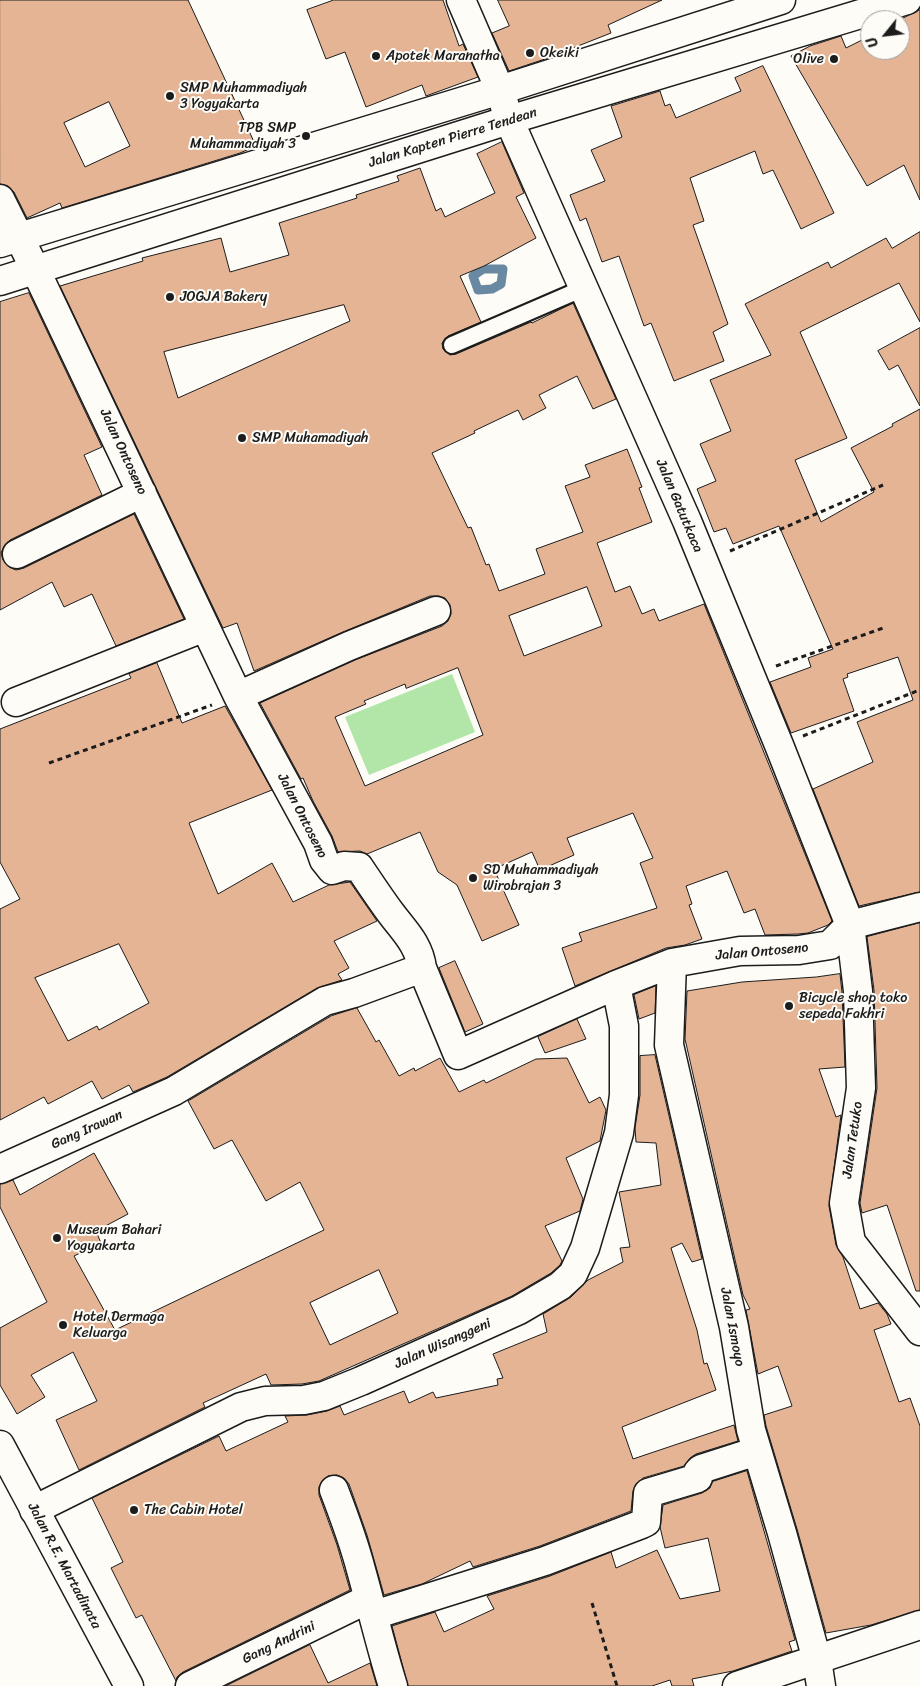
<!DOCTYPE html>
<style>
body{margin:0}
#map{position:relative;width:920px;height:1686px;overflow:hidden;background:#fdfcf7;font-family:Sriracha,sans-serif}
canvas{display:block}
.north{position:absolute;left:860px;top:10px;width:50px;height:50px;box-sizing:border-box;background:#fdfcf7;border:1px solid #a3a29f;border-radius:50%;rotate:241deg;font-size:14px;font-weight:700;line-height:20px;text-align:center;color:#1c1c1c}
.north::after{content:'';display:block;margin:auto;width:18px;height:22px;background:#1c1c1c;clip-path:polygon(50% 0,100% 100%,50% 72%,0 100%)}
</style>
<div id="map">
<canvas width="920" height="1686"></canvas>
<div class="north">U</div>
</div>
<script>
const context = document.querySelector('canvas').getContext('2d');
context.lineJoin = 'round';
function fillPath(path, color) { context.fillStyle = color; context.fill(path, 'evenodd'); }
function strokePath(path, color, width, dash) { context.strokeStyle = color; context.lineWidth = width; context.lineCap = dash ? 'butt' : 'round'; context.setLineDash(dash || []); context.stroke(path); }
function write(font, color, halo, rows, align = 'center') {
  context.font = font + ' Sriracha,sans-serif'; context.lineWidth = 4; context.setLineDash([]); context.textBaseline = 'middle'; context.strokeStyle = halo; context.fillStyle = color; for (const [text, x, y, turn = 0] of rows) {
    context.save(); context.translate(x, y); context.rotate((+turn || 0) * Math.PI / 180); context.textAlign = isNaN(turn) ? turn : align; if (halo) context.strokeText(text, 0, 0); context.fillText(text, 0, 0); context.restore();
  }
}
const green = new Path2D(`
 M452,674L475,732L369,775L345,717Z`);
const stream = new Path2D(`
 M483,269H503L501,284L492,289L478,290L473,276Z`);
const building = new Path2D(`
 M0,0H188L256,146L240,153L62,208L60,203L27,218L14,192L8,186L0,184ZM109,102L130,146L85,167L64,123Z
 M334,0H443L459,46L463,44L478,77L426,96L422,85L366,107L345,52L326,59L307,10Z
 M498,0H662L608,25L611,33L545,59L509,71L492,33L509,26Z
 M920,10V200L904,165L867,186L791,56L810,46L841,36L846,48L870,36V50H900V20Z
 M763,66L834,213L801,229L773,170L763,174L755,151L690,178L704,221L693,225L728,324L713,332L724,361L674,381L651,323L644,326L619,256L602,262L586,218L580,221L570,195L605,181L591,150L622,137L611,106L660,91L665,106L670,104L676,118L741,91L735,78Z
 M502,142L524,193L516,197L536,238L484,266L460,276L481,322L448,336L442,343L443,349L450,355L456,354L531,322L532,323L573,303L616,399L593,409L577,376L539,395L546,408L523,420L518,410L474,431L475,433L432,453L468,528L471,527L486,565L489,564L499,591L545,574L536,549L583,532L565,486L590,477L585,465L627,449L642,487L639,488L652,522L597,543L615,592L630,586L642,614L654,609L659,621L704,604L832,921L828,925L808,933L798,934L765,935L755,909L744,913L727,871L686,886L692,904L689,905L702,939L685,945L666,948L575,986L562,948L582,941L579,933L657,908L640,863L653,858L633,813L567,838L574,855L540,870L532,852L494,869L519,925L482,941L457,885L438,872L420,832L367,854L360,851L338,852L332,836L313,801L303,778L301,779L260,703L355,660L442,626L448,621L451,614L450,605L445,598L439,596H430L343,632L254,671L237,623L223,628L60,286L143,261L142,258L221,238L230,272L289,255L279,223L357,198L356,195L399,181L397,176L420,168L436,211L441,208L445,217L495,193L477,154ZM344,305L350,321L178,398L164,352ZM587,587L602,626L524,656L509,616ZM458,668L483,735L365,786L335,717L366,704L364,701L405,684L406,688Z
 M920,232V322L899,283L800,332L847,438L795,460L821,522L874,492L851,448L893,426L892,424L920,409V892L859,906L813,789L873,762L857,722L913,700L898,657L847,674L848,677L843,679L854,711L791,733L770,682L811,667L808,658L833,649L779,526L733,544L726,528L714,532L697,489L716,481L700,444L731,431L710,380L771,355L745,304L828,262L831,268L886,238L892,248Z
 M29,293L102,447L84,455L102,495L10,540L4,546L1,553L3,560L9,567L16,570L24,568L134,514L184,619L116,646L92,594L64,607L52,582L0,610V302Z
 M920,328V406L898,365L889,370L878,351Z
 M157,663L182,723L225,706L272,790L189,823L218,894L272,863L293,902L329,885L350,882L377,921L334,941L349,968L338,974L342,980L317,988L167,1077L133,1092L129,1085L102,1099L92,1081L48,1104L44,1097L0,1120V909L20,899L0,862V729L131,678L129,674ZM119,944L149,1003L99,1030L97,1026L68,1041L35,978Z
 M920,923V1291H916L887,1205L862,1213L860,1203L877,1088L874,990L867,937Z
 M455,961L483,1024L465,1032L439,968Z
 M840,974L842,992L845,1067L819,1069L836,1117L841,1115L829,1206L836,1245L843,1257L860,1309L878,1303L887,1314L891,1324L874,1330L899,1402L910,1398L920,1426V1610L871,1625L826,1633L797,1529L766,1426L764,1415L792,1406L778,1366L758,1374L746,1310L750,1309L743,1295L685,1039L687,991L742,982L816,977Z
 M656,986L655,1013L639,1019L634,995Z
 M357,1008L376,1042L379,1040L399,1076L414,1068L415,1071L440,1058L459,1092L484,1080L486,1083L536,1059L567,1058L589,1103L600,1097L606,1110L600,1141L566,1158L583,1199L580,1211L545,1226L562,1261L560,1265L551,1273L512,1296L319,1381L302,1384L271,1385L266,1374L203,1403L205,1407L79,1470L56,1420L97,1401L73,1352L31,1375L45,1397L17,1414L0,1385V1328L47,1302L0,1207V1184L13,1180L20,1195L94,1153L128,1214L96,1231L101,1243L74,1256L115,1330L324,1230L300,1182L266,1201L232,1140L214,1149L188,1101L331,1016ZM379,1270L398,1313L330,1345L310,1303Z
 M577,1019L586,1039L545,1053L538,1037Z
 M655,1055L702,1259L692,1262L682,1243L671,1248L697,1330L704,1364L707,1363L716,1390L622,1427L633,1459L734,1425L738,1441L696,1454L690,1458L684,1466L643,1478L636,1484L633,1491L631,1511L540,1546L473,1567L470,1561L422,1584L384,1595L367,1535L349,1484L344,1478L337,1475L328,1476L322,1481L319,1487V1495L337,1545L350,1590L183,1672L177,1677L176,1681L142,1615L136,1618L111,1568L123,1562L92,1498L219,1436L226,1451L288,1422L285,1416L307,1415L327,1411L340,1406L344,1415L404,1391L409,1403L433,1392L436,1398L498,1385L497,1379L503,1378L493,1354L547,1332L543,1314L571,1297L588,1280L623,1262L620,1248L630,1247L619,1192L661,1185L656,1143L636,1142L635,1128L640,1095V1056Z
 M747,1471L795,1640L789,1642L792,1651L733,1671L692,1679L694,1686H672L670,1680L652,1686H408L392,1626L435,1612L444,1632L494,1609L487,1596L550,1576L611,1552L616,1568L657,1550L680,1599L720,1591L708,1538L665,1548L660,1527L663,1505L702,1493L710,1488L712,1482Z
 M310,1645L328,1683L370,1663L377,1686H226Z`);
const path = new Path2D(`
 M730,551L883,485
 M776,666L886,627
 M803,736L917,691
 M49,763L212,705
 M592,1603L617,1686`);
const service = new Path2D(`
 M452,345L584,288`);
const minor = new Path2D(`
 M461,0L500,90L509,120L687,521L779,745L850,925L858,991L861,1088L844,1203L851,1242L920,1331
 M0,199L36,271L238,696L318,843L324,860L332,870L344,866L359,867C369,882 379,897 390,912C404,931 419,944 422,968L458,1055L616,985L672,963L740,951L799,950L830,945L850,925
 M17,554L142,493
 M238,696L349,646L436,611
 M16,702L205,627
 M850,925L920,907
 M672,963L669,1045L734,1327L751,1430L782,1533L817,1660L821,1686
 M0,1169L174,1091L325,1001L354,993L422,968
 M334,1490C344,1516 354,1543 361,1570C372,1609 381,1648 393,1686
 M34,1510L241,1407L265,1401L304,1400L324,1396L361,1381L519,1310L560,1286L573,1274L585,1248L619,1133L624,1095V1026L616,985
 M374,1615L545,1561L642,1524L646,1522L648,1493L698,1478V1472L701,1469L757,1451
 M190,1686L368,1599
 M737,1686L920,1625`);
const primary = new Path2D(`
 M0,243L500,90L781,0
 M0,281L509,120L907,0
 M0,1445L129,1686`);
const markers = [
 [530,53,5,"#1c1c1c"],
 [376,56,5,"#1c1c1c"],
 [834,59,5,"#1c1c1c"],
 [170,96,5,"#1c1c1c"],
 [306,136,5,"#1c1c1c"],
 [170,297,5,"#1c1c1c"],
 [242,438,5,"#1c1c1c"],
 [473,878,5,"#1c1c1c"],
 [789,1006,5,"#1c1c1c"],
 [57,1238,5,"#1c1c1c"],
 [63,1325,5,"#1c1c1c"],
 [134,1510,5,"#1c1c1c"]
];
const poiNames = [
 ["Okeiki",540,53],
 ["Apotek Maranatha",386,56],
 ["Olive",824,59,"right"],
 ["SMP Muhammadiyah",180,88],
 ["3 Yogyakarta",180,104],
 ["TPB SMP",296,128,"right"],
 ["Muhammadiyah 3",296,144,"right"],
 ["JOGJA Bakery",180,297],
 ["SMP Muhamadiyah",252,438],
 ["SD Muhammadiyah",483,870],
 ["Wirobrajan 3",483,886],
 ["Bicycle shop toko",799,998],
 ["sepeda Fakhri",799,1014],
 ["Museum Bahari",67,1230],
 ["Yogyakarta",67,1246],
 ["Hotel Dermaga",73,1317],
 ["Keluarga",73,1333],
 ["The Cabin Hotel",144,1510]
];
const streetNames = [
 ["Jalan Kapten Pierre Tendean",453,138,-17],
 ["Jalan Ontoseno",123,452,65],
 ["Jalan Gatutkaca",679,506,67],
 ["Jalan Ontoseno",302,816,63],
 ["Jalan Ontoseno",762,952,-5],
 ["Gang Irawan",87,1130,-24],
 ["Jalan Tetuko",853,1140,-82],
 ["Jalan Ismoyo",732,1327,79],
 ["Jalan Wisanggeni",443,1344,-24],
 ["Jalan R.E. Martadinata",64,1566,62],
 ["Gang Andrini",279,1643,-26]
];
fillPath(green, '#b1e6a8');
strokePath(stream, '#6889a1', 9);
fillPath(building, '#e4b495');
strokePath(building, '#1c1c1c', 1);
strokePath(service, '#1c1c1c', 20);
strokePath(minor, '#1c1c1c', 31);
strokePath(primary, '#1c1c1c', 31);
strokePath(path, '#1c1c1c', 3, [5, 4]);
strokePath(service, '#fdfcf7', 16);
strokePath(minor, '#fdfcf7', 28);
strokePath(primary, '#fdfcf7', 28);
for (const [x, y, r, color] of markers) { const dot = new Path2D(); dot.arc(x, y, r, 0, 2 * Math.PI); context.fillStyle = color; context.fill(dot); strokePath(dot, '#fdfcf7', 2); }
write('14px', '#1c1c1c', '#fdfcf7', poiNames, 'left');
write('14px', '#1c1c1c', '#fdfcf7', streetNames);
</script>
